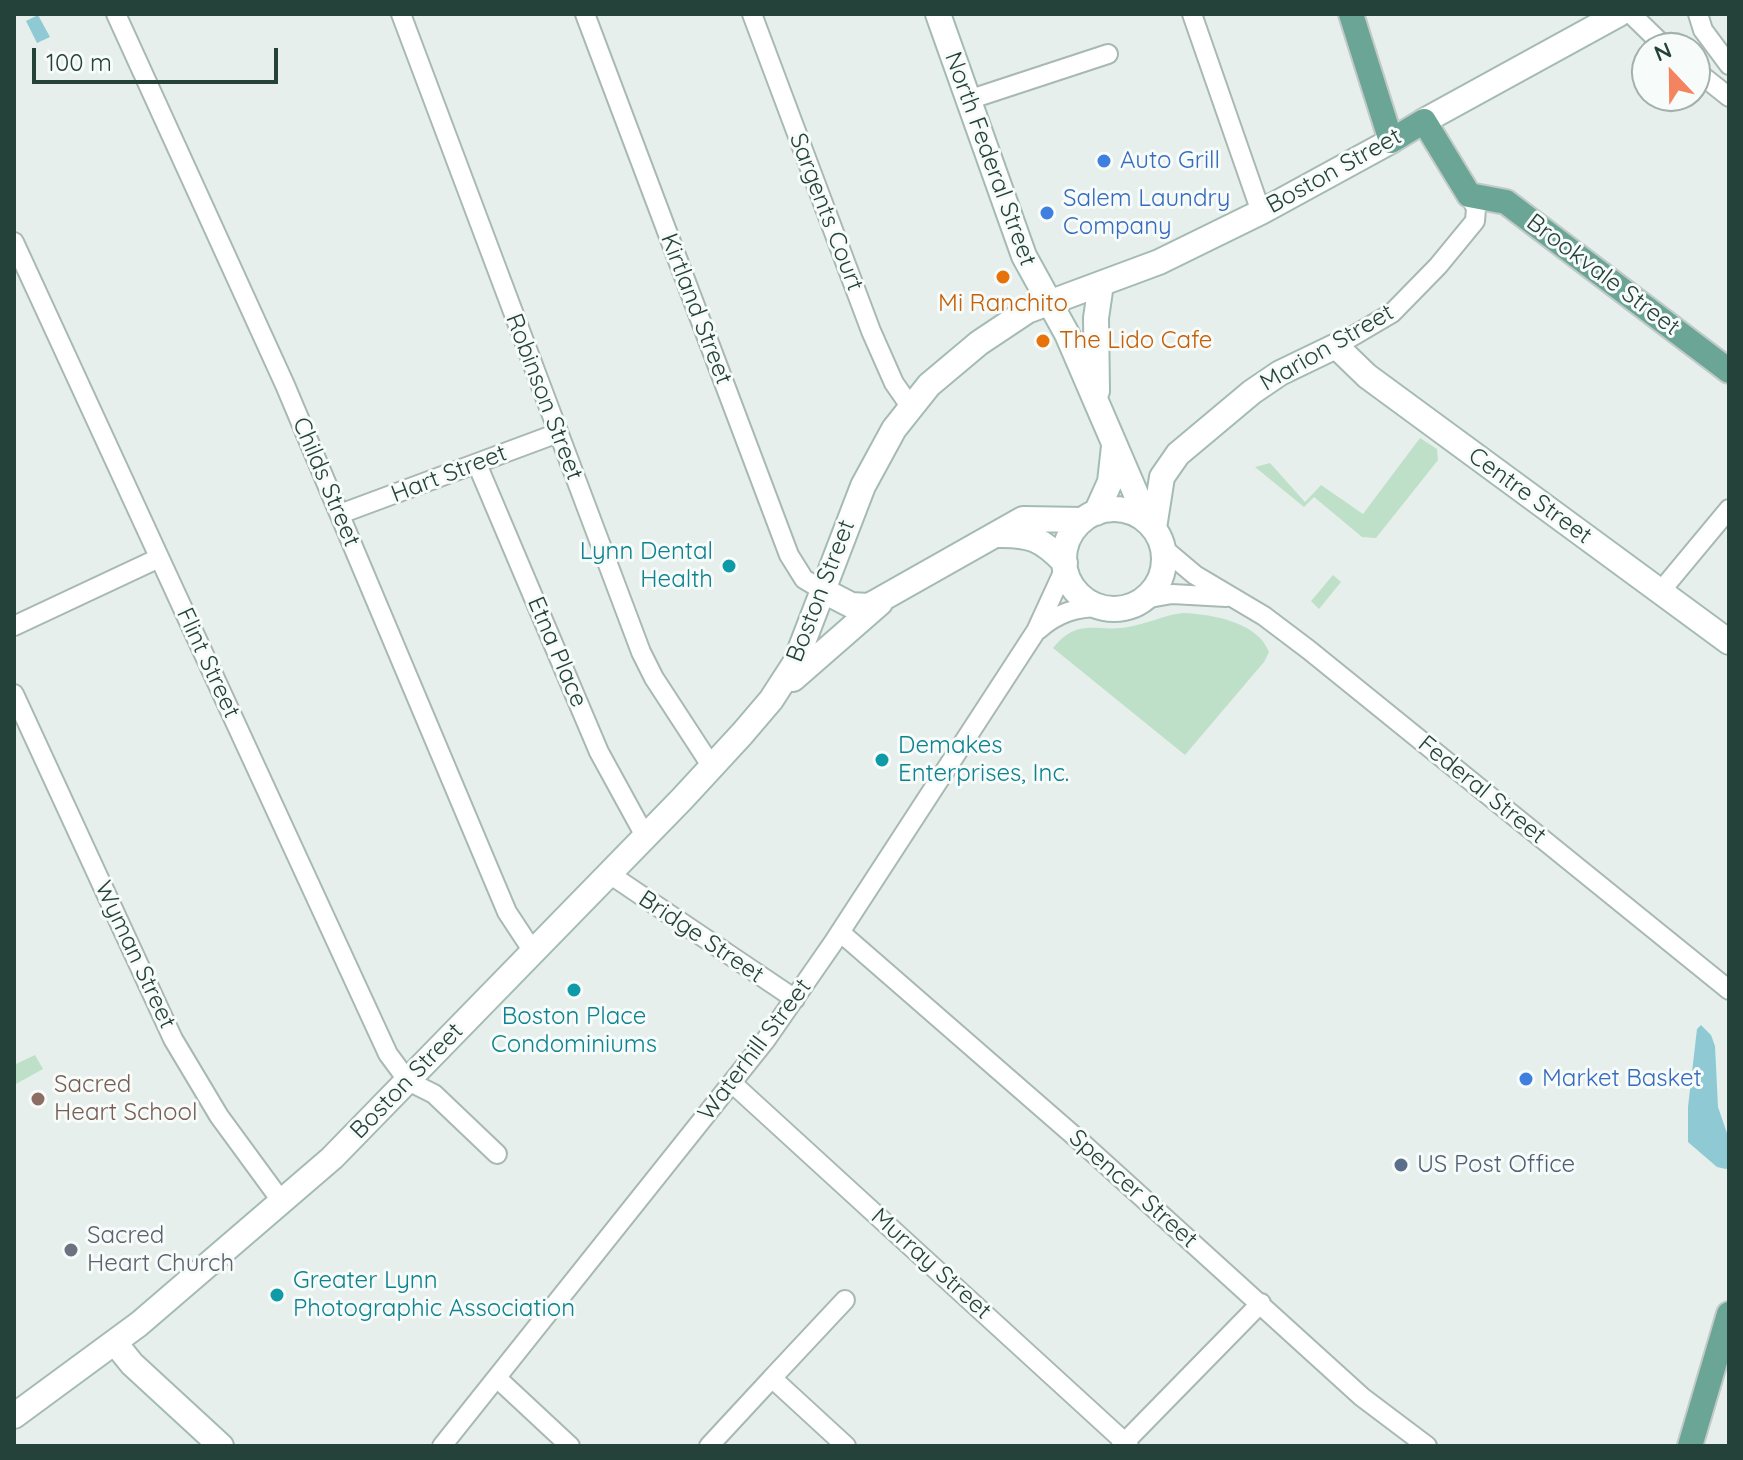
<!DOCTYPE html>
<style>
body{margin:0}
#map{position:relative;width:1743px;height:1460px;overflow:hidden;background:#e6efeb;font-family:Quicksand,sans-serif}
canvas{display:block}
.frame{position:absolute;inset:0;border:16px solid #24423a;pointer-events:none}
.north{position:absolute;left:1631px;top:32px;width:80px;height:80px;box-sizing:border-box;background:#f7fbf9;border:2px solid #a3b1ad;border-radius:50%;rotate:338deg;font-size:22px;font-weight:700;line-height:32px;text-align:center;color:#24423a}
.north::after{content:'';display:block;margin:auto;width:28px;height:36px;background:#f4845f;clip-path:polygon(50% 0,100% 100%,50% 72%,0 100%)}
.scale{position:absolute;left:32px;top:48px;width:246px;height:36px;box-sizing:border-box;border:4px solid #24423a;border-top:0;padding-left:10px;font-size:24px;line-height:28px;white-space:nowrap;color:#24423a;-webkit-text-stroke:6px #f7fbf9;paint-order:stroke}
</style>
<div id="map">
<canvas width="1743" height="1460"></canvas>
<div class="frame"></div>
<div class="north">N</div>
<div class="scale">100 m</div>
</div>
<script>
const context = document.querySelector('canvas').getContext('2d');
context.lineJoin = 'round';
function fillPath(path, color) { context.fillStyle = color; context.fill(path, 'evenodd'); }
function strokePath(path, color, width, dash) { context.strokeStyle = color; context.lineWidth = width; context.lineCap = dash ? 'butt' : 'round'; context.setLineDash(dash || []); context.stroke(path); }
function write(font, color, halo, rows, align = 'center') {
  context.font = font + ' Quicksand,sans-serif'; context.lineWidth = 6; context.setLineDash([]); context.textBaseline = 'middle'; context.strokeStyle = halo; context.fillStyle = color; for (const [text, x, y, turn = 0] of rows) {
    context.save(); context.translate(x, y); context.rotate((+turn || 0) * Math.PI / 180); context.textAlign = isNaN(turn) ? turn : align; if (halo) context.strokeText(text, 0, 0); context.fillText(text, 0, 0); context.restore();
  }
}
const green = new Path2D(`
 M1420,438L1437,449L1438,460L1376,538L1362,537L1314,497L1304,507L1255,467L1270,463L1305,502L1321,485L1363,514Z
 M1333,575L1341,582L1319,609L1311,601Z
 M1183,613C1211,614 1258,622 1269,652L1264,662L1185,755L1053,648C1079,616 1096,633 1128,627C1147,624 1164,615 1183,613Z
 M35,1055L43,1069L14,1085V1065Z`);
const water = new Path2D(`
 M38,15L50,37L37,43L26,21Z
 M1701,1025L1711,1035L1715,1046L1718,1107L1729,1139V1167L1726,1169L1717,1167L1688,1142V1107L1697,1029Z`);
const street = new Path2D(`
 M116,14L285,385L507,912L532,950
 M401,14L641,652L654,678L712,767
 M585,14L789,555L804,579L824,591
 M752,14L871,331L894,383L910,406
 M1192,14L1261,212
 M1631,14L1666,48
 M1698,14L1703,30L1729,65
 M1695,70L1729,97
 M968,100L1108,54
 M14,242L388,1054L408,1081L434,1094L497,1154
 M1336,346L1392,313L1438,266L1475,221L1476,208L1469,195
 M477,464L599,752L645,836
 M340,514L558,433
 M1163,548L1195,575L1264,616L1309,650L1729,990
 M1660,592L1729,509
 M1144,599L1172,594L1226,597
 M14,626L159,558
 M1038,630C1057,613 1076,607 1101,607
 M14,694L173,1039L219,1116L282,1202
 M608,873L795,999
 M840,932L1080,1141L1362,1397L1427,1446
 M732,1083L1129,1446
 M497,1378L570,1446
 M772,1378L845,1300
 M442,1446L765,1041L833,943L1036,631L1065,568
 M709,1446L772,1378L846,1446
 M1121,1446L1261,1303`);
const secondary = new Path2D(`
 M938,14L1024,256L1067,334L1148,522
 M1424,121L1619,14
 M1097,391L1096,318L1101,284
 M1064 559a50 50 0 1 1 100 0a50 50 0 1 1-100 0Z
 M1096,513L1110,482L1114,446
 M1154,528L1162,477L1178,454L1252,392L1280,373L1336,346L1367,376L1729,642
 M997,535C1030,534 1042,539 1065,563
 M824,591L851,605L869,606L1023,519L1083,520
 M793,679L880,603
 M115,1343L132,1364L221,1446
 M14,1416L139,1324L332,1158L682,799L742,734L771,700L795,663L863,486L894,429L929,385L979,343L1027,311L1159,262L1261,212L1391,141`);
const primary = new Path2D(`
 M1351,14L1391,141L1424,121L1469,195L1506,202L1729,371
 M1690,1446L1729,1314`);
const markers = [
 [1104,161,8,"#3f7fe0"],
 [1047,213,8,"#3f7fe0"],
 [1003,277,8,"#e8710a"],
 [1043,341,8,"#e8710a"],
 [729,566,8,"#0f9aa8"],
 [882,760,8,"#0f9aa8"],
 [574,990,8,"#0f9aa8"],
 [1526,1079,8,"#3f7fe0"],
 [38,1099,8,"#8d6e63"],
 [1401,1165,8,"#5c6f8a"],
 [71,1250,8,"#6b7280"],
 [277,1295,8,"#0f9aa8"]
];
const streetNames = [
 ["North Federal Street",990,159,70],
 ["Boston Street",1334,171,-29],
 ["Sargents Court",826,212,69],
 ["Brookvale Street",1603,275,37],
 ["Kirtland Street",696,309,69],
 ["Marion Street",1327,348,-30],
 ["Robinson Street",544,397,69],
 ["Hart Street",449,474,-21],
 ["Childs Street",326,482,67],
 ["Centre Street",1530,496,36],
 ["Boston Street",821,591,-69],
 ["Etna Place",557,652,67],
 ["Flint Street",208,663,65],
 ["Federal Street",1482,790,39],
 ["Bridge Street",701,937,34],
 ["Wyman Street",135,955,65],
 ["Waterhill Street",755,1050,-53],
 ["Boston Street",407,1081,-46],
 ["Spencer Street",1133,1189,42],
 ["Murray Street",931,1264,42]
];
const shopNames = [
 ["Auto Grill",1120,161],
 ["Salem Laundry",1063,199],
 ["Company",1063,227],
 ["Market Basket",1542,1079]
];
const foodNames = [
 ["Mi Ranchito",1003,304],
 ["The Lido Cafe",1059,341,"left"]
];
const cultureNames = [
 ["Lynn Dental",713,552,"right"],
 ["Health",713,580,"right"],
 ["Demakes",898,746],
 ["Enterprises, Inc.",898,774],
 ["Boston Place",574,1017,"center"],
 ["Condominiums",574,1045,"center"],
 ["Greater Lynn",293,1281],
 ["Photographic Association",293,1309]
];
const educationNames = [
 ["Sacred",54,1085],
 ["Heart School",54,1113]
];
const serviceNames = [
 ["US Post Office",1417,1165]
];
const worshipNames = [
 ["Sacred",87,1236],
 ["Heart Church",87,1264]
];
fillPath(green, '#bfe0c8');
fillPath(water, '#8ec9d4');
strokePath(street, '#a8b8b2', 22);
strokePath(secondary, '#a4bbb3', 28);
strokePath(primary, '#c2cac8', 28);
strokePath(street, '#fff', 18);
strokePath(secondary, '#fff', 24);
strokePath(primary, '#6aa596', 24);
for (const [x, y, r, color] of markers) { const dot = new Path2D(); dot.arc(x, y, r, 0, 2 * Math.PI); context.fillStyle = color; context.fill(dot); strokePath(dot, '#f7fbf9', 3); }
write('24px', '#24423a', '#f7fbf9', streetNames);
write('24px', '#366cbe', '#f7fbf9', shopNames, 'left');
write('24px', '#c56008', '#f7fbf9', foodNames);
write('24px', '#0d838f', '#f7fbf9', cultureNames, 'left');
write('24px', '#785e54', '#f7fbf9', educationNames, 'left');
write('24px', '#4e5e75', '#f7fbf9', serviceNames, 'left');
write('24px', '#5b616d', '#f7fbf9', worshipNames, 'left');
</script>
